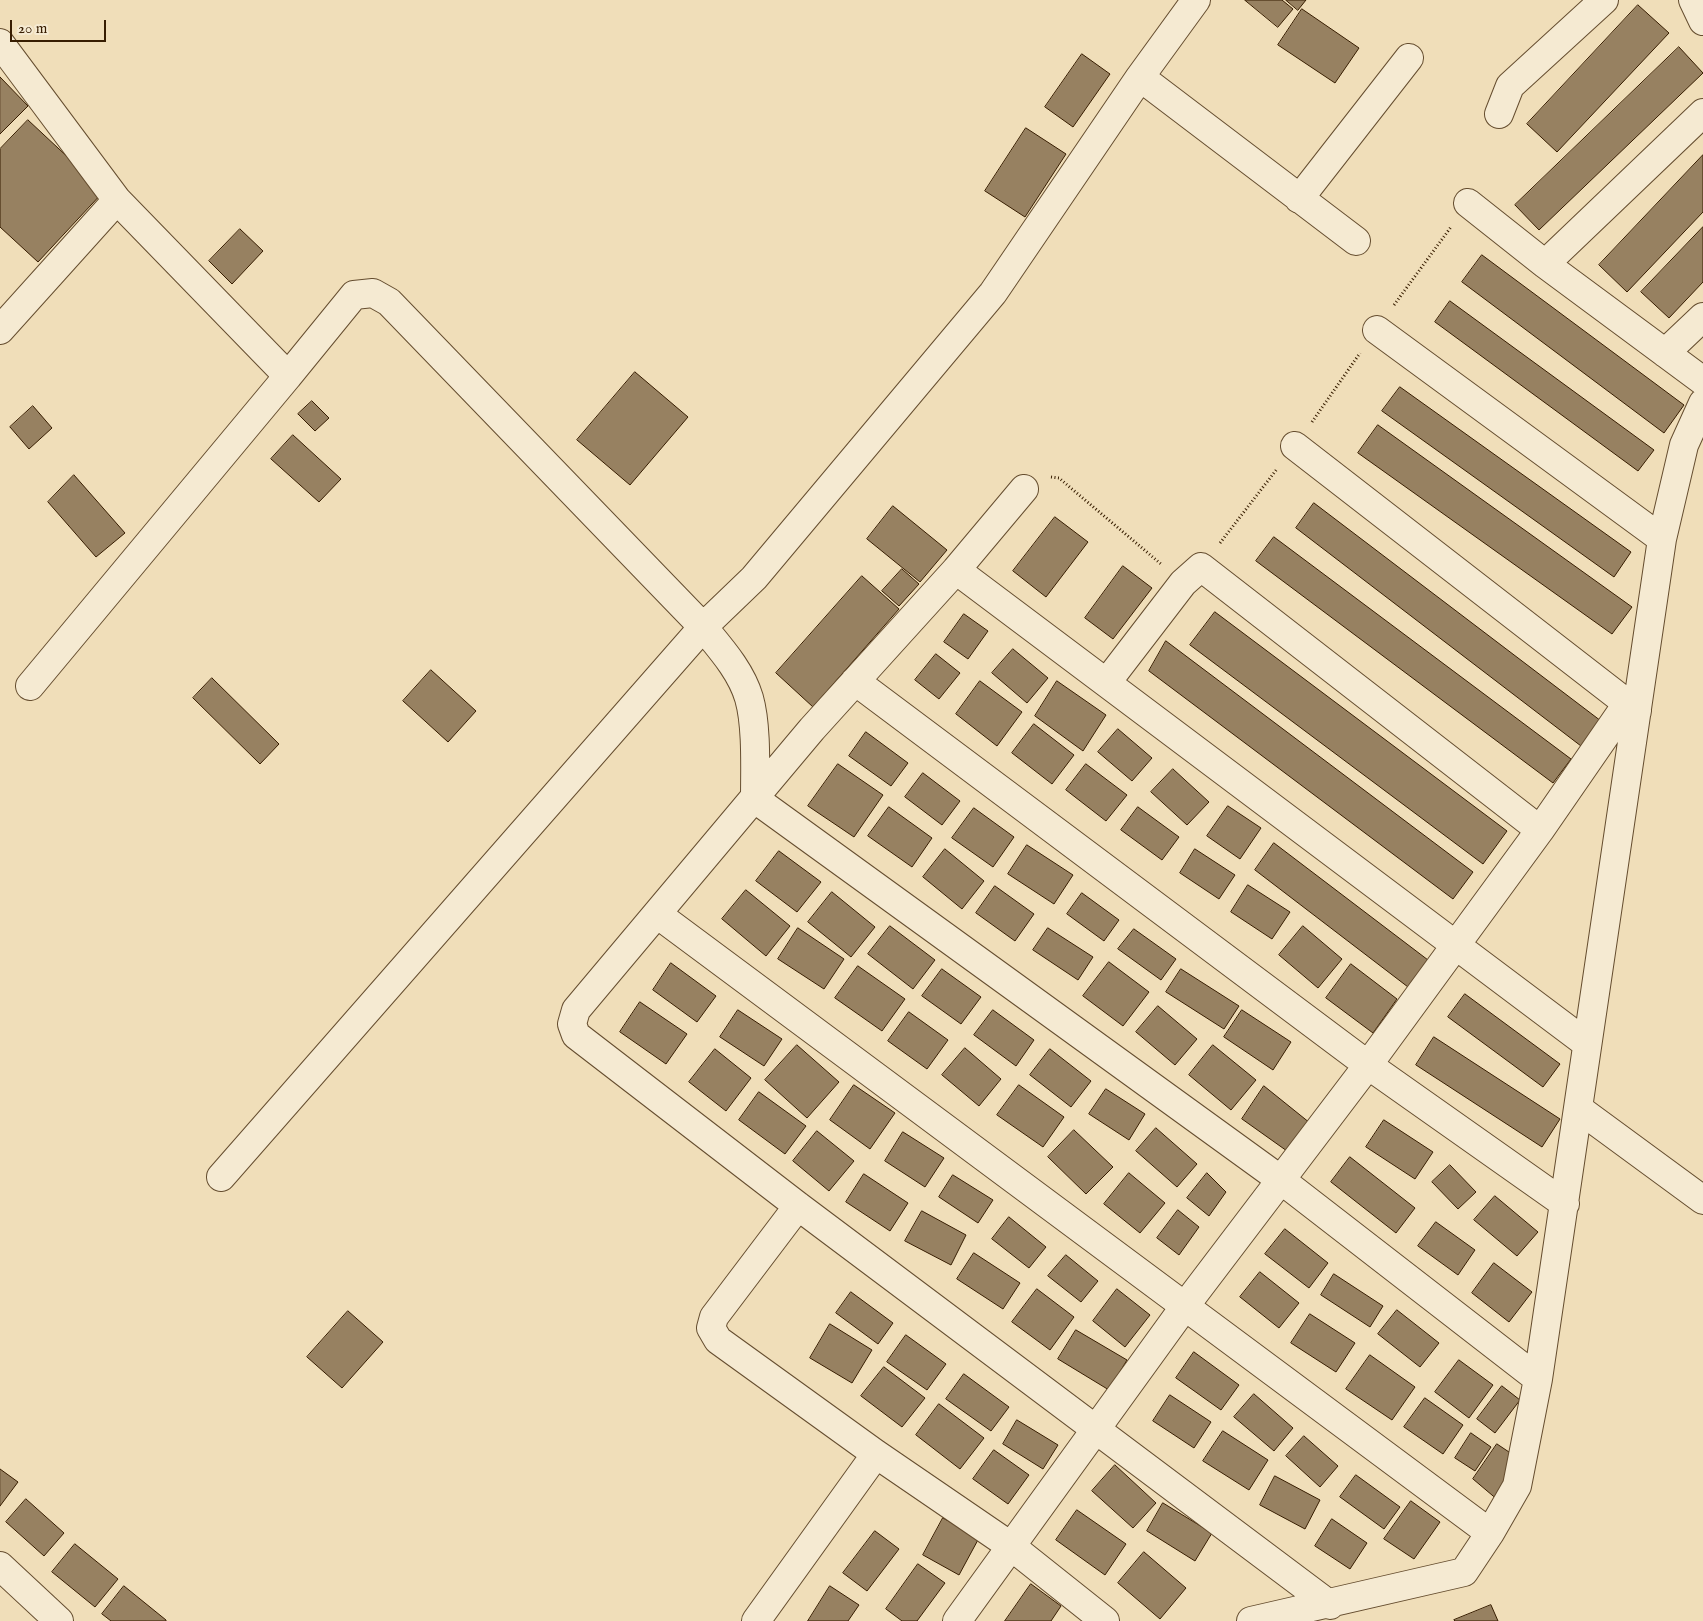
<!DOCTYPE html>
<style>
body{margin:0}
#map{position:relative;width:1703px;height:1621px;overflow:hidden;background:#f0deb9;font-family:"IM FELL English",serif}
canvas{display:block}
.scale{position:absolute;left:10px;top:20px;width:96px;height:22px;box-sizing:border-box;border:2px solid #371d01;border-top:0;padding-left:6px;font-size:15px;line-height:18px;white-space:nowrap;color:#371d01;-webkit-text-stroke:4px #f5ead2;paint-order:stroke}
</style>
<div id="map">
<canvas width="1703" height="1621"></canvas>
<div class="scale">20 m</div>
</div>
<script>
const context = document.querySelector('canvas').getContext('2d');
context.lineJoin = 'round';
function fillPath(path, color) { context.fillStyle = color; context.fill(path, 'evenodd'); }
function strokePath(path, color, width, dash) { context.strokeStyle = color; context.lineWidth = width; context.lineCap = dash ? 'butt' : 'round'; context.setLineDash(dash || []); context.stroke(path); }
const building = new Path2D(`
 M1245,0H1282L1293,9L1278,27Z
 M1286,0H1306L1298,10Z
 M1638,5L1669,33L1557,152L1527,124Z
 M1302,9L1359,48L1335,83L1278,45Z
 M1679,47L1703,73L1539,230L1515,205Z
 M1082,54L1110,74L1073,127L1045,107Z
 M0,77L28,106L0,134Z
 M28,120L104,191L38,262L0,227V149Z
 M1026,128L1066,154L1025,217L985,191Z
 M1703,155V212L1627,292L1599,265Z
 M1703,227V282L1669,318L1641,292Z
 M240,229L263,251L232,284L209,261Z
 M1482,255L1684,405L1664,433L1462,282Z
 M1450,301L1654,450L1638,471L1435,322Z
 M635,372L688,417L630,485L577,440Z
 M1400,387L1631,552L1614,577L1382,411Z
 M312,401L329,418L315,431L298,414Z
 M33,406L52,428L29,449L10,427Z
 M1378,425L1632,607L1612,634L1358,453Z
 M293,435L341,479L319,502L271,459Z
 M74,475L125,533L96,557L48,502Z
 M1314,503L1601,721L1581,746L1296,528Z
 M893,506L947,550L920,582L867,539Z
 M1055,517L1088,542L1046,597L1013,571Z
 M1274,537L1571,759L1553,783L1256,561Z
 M1123,566L1152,588L1113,639L1085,618Z
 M902,569L919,584L899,606L882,591Z
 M862,576L899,609L813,707L776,673Z
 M1215,612L1507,831L1483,864L1190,645Z
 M964,614L988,631L968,659L944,642Z
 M1166,641L1473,872L1453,899L1149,671Z
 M1013,649L1048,678L1027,703L992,673Z
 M936,654L960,673L939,699L915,680Z
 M431,670L476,711L448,742L403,701Z
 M212,678L279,744L260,764L193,698Z
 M980,681L1022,712L997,746L956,714Z
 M1057,681L1106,715L1083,751L1035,716Z
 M1034,724L1074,755L1052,784L1012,753Z
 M1118,729L1152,758L1132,781L1098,752Z
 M866,732L908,763L891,786L849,756Z
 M838,764L883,795L854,837L808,806Z
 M1086,764L1127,795L1106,821L1066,790Z
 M1173,769L1209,802L1187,825L1151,792Z
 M923,773L960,801L942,825L905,797Z
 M1228,806L1261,828L1240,859L1207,836Z
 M889,807L932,838L912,867L868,836Z
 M1138,807L1179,837L1162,860L1121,830Z
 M974,808L1014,837L993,867L952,838Z
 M1274,843L1428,960L1408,987L1255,870Z
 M1027,845L1073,875L1054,904L1008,874Z
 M945,849L984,881L962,909L923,877Z
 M1195,849L1235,875L1219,899L1180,873Z
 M779,851L821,882L797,912L756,881Z
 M1248,885L1290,912L1272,939L1231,912Z
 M995,886L1034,914L1015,941L976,913Z
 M746,890L790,926L766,956L722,919Z
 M832,892L875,927L851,957L808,922Z
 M1082,893L1119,920L1104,941L1067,914Z
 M890,926L935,960L913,989L868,954Z
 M1303,926L1342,959L1318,988L1279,955Z
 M798,928L844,959L824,989L778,959Z
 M1048,928L1093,957L1078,980L1033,950Z
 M1134,929L1176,959L1161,980L1118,949Z
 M1109,962L1149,992L1123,1026L1083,996Z
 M671,963L716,996L697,1022L653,990Z
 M1351,964L1397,999L1373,1033L1326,998Z
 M858,966L905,999L882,1031L835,998Z
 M942,969L981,997L961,1024L922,996Z
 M1181,969L1239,1006L1224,1029L1166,992Z
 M1465,994L1560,1064L1543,1087L1448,1017Z
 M640,1002L687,1034L666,1064L620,1032Z
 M1158,1006L1197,1039L1175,1065L1136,1032Z
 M738,1010L782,1039L764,1066L720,1037Z
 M993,1010L1034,1040L1016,1066L974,1035Z
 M1242,1010L1291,1042L1273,1070L1224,1037Z
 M909,1012L948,1040L927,1069L888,1041Z
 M1434,1037L1560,1119L1542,1147L1416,1065Z
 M797,1045L839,1082L807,1118L765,1080Z
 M1213,1045L1256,1080L1231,1110L1189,1075Z
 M965,1048L1001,1079L979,1106L942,1075Z
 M715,1049L751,1078L726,1111L689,1082Z
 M1050,1049L1091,1081L1071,1107L1030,1075Z
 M854,1085L895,1113L870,1149L830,1120Z
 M1019,1085L1064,1117L1043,1147L997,1115Z
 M1264,1086L1310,1123L1287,1151L1242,1119Z
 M1106,1089L1145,1114L1129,1140L1089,1114Z
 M759,1092L806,1126L785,1154L739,1120Z
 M1384,1120L1433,1152L1415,1179L1366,1147Z
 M1156,1128L1197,1164L1177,1187L1136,1151Z
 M1074,1130L1113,1167L1086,1194L1048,1157Z
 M817,1131L854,1161L829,1191L793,1161Z
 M903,1132L944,1158L925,1187L885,1161Z
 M1350,1157L1415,1208L1396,1233L1331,1182Z
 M1450,1165L1476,1192L1458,1209L1432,1182Z
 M1129,1173L1165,1203L1140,1233L1104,1204Z
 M1207,1173L1226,1192L1209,1216L1187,1198Z
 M864,1174L908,1203L890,1231L846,1202Z
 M953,1175L993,1200L978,1223L939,1197Z
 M1495,1196L1538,1232L1517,1256L1474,1220Z
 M1178,1210L1199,1227L1179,1255L1157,1238Z
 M922,1211L966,1235L951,1265L905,1241Z
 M1009,1217L1046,1247L1029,1268L992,1239Z
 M1436,1222L1475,1250L1458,1275L1418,1246Z
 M1285,1229L1328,1263L1309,1288L1265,1254Z
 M974,1253L1020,1283L1003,1309L957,1279Z
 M1066,1255L1098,1281L1081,1302L1048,1276Z
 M1494,1263L1532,1292L1509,1322L1472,1293Z
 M1260,1272L1299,1303L1279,1328L1240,1297Z
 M1334,1274L1383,1306L1370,1327L1321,1295Z
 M1037,1289L1074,1317L1050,1350L1012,1322Z
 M1117,1289L1150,1315L1125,1347L1093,1321Z
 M851,1292L893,1323L878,1344L836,1313Z
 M1397,1310L1439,1343L1420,1367L1378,1334Z
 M348,1311L383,1342L342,1388L307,1357Z
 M1310,1314L1355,1343L1336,1372L1291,1343Z
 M830,1324L872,1350L852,1383L810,1358Z
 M1076,1330L1127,1360L1109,1390L1058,1359Z
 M906,1335L946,1364L927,1390L887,1362Z
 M1194,1352L1239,1385L1221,1410L1176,1378Z
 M1370,1355L1415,1387L1392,1420L1346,1389Z
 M1459,1360L1493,1385L1469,1418L1435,1392Z
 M884,1367L925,1398L902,1427L861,1396Z
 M964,1374L1009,1407L991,1431L946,1399Z
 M1502,1386L1520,1400L1495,1433L1477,1419Z
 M1254,1394L1293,1428L1274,1451L1234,1417Z
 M1170,1395L1211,1422L1194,1448L1153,1421Z
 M1425,1398L1463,1425L1443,1454L1404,1427Z
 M939,1404L984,1438L960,1469L916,1435Z
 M1017,1420L1058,1445L1043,1469L1003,1444Z
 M1223,1431L1268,1460L1249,1490L1203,1461Z
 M1471,1433L1491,1447L1475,1471L1455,1458Z
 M1304,1436L1338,1466L1320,1487L1286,1456Z
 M1497,1444L1521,1460L1499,1501L1473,1479Z
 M994,1450L1029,1475L1008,1504L973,1479Z
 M1115,1465L1156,1503L1133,1528L1092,1491Z
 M0,1469L18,1482L0,1506Z
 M1356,1475L1400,1507L1384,1529L1340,1497Z
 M1275,1476L1320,1500L1305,1529L1260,1505Z
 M26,1499L64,1533L44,1556L6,1522Z
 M1411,1501L1440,1522L1414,1559L1384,1539Z
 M1163,1503L1212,1533L1195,1561L1147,1531Z
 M1077,1510L1126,1544L1105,1575L1056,1540Z
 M943,1518L979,1538L959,1575L923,1555Z
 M1332,1519L1367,1543L1350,1569L1315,1546Z
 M875,1531L899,1549L867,1591L843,1573Z
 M75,1544L118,1579L95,1607L52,1572Z
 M1144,1552L1186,1588L1160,1619L1118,1583Z
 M918,1564L945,1583L917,1621H902L886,1609Z
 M1031,1584L1061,1606L1051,1621H1005Z
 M124,1586L166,1620V1621H111L102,1614Z
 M830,1586L859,1605L848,1621H808Z
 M1491,1605L1498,1621H1455L1454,1620Z`);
const path = new Path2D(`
 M1394,305L1451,227
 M1312,422L1360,353
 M1051,477L1059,478L1161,564
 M1220,543L1277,469`);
const street = new Path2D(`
 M1693,0L1703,21
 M0,43L117,200L0,330
 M1140,77L1356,241
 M1499,114L1510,86L1604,0
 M1299,199L1409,58
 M117,200L288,376L354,295L373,293L389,302L703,627C721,649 741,671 749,698C757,726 755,769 755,799L1281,1180L1538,1379
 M1468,203L1545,264L1703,381
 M1545,264L1703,113
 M1377,330L1662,539
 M1665,353L1703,317
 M1295,446L1637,711
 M1024,489L956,570L812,729L576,1010L572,1024L576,1035L798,1206L1330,1605
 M956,570L1586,1043
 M855,681L1368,1065L1565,1204
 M1107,682L1183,583L1201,567L1540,830
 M30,686L288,376
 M657,914L1490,1533
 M1579,1109L1703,1200
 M221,1177L703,627L754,578L993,293L1140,77L1196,0
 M798,1206L714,1317L711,1328L718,1340L876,1454L1012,1547L1105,1621
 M0,1566L59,1621
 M756,1621L876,1454
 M957,1621L1185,1306L1368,1065L1540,830L1627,704
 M1251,1621L1464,1572L1490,1533L1517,1486L1538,1379L1662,539L1684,445L1703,403`);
fillPath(building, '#978161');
strokePath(building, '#371d01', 1);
strokePath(street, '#654d2f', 30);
strokePath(path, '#371d01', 3, [1, 2.5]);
strokePath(street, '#f5ead2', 28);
</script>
